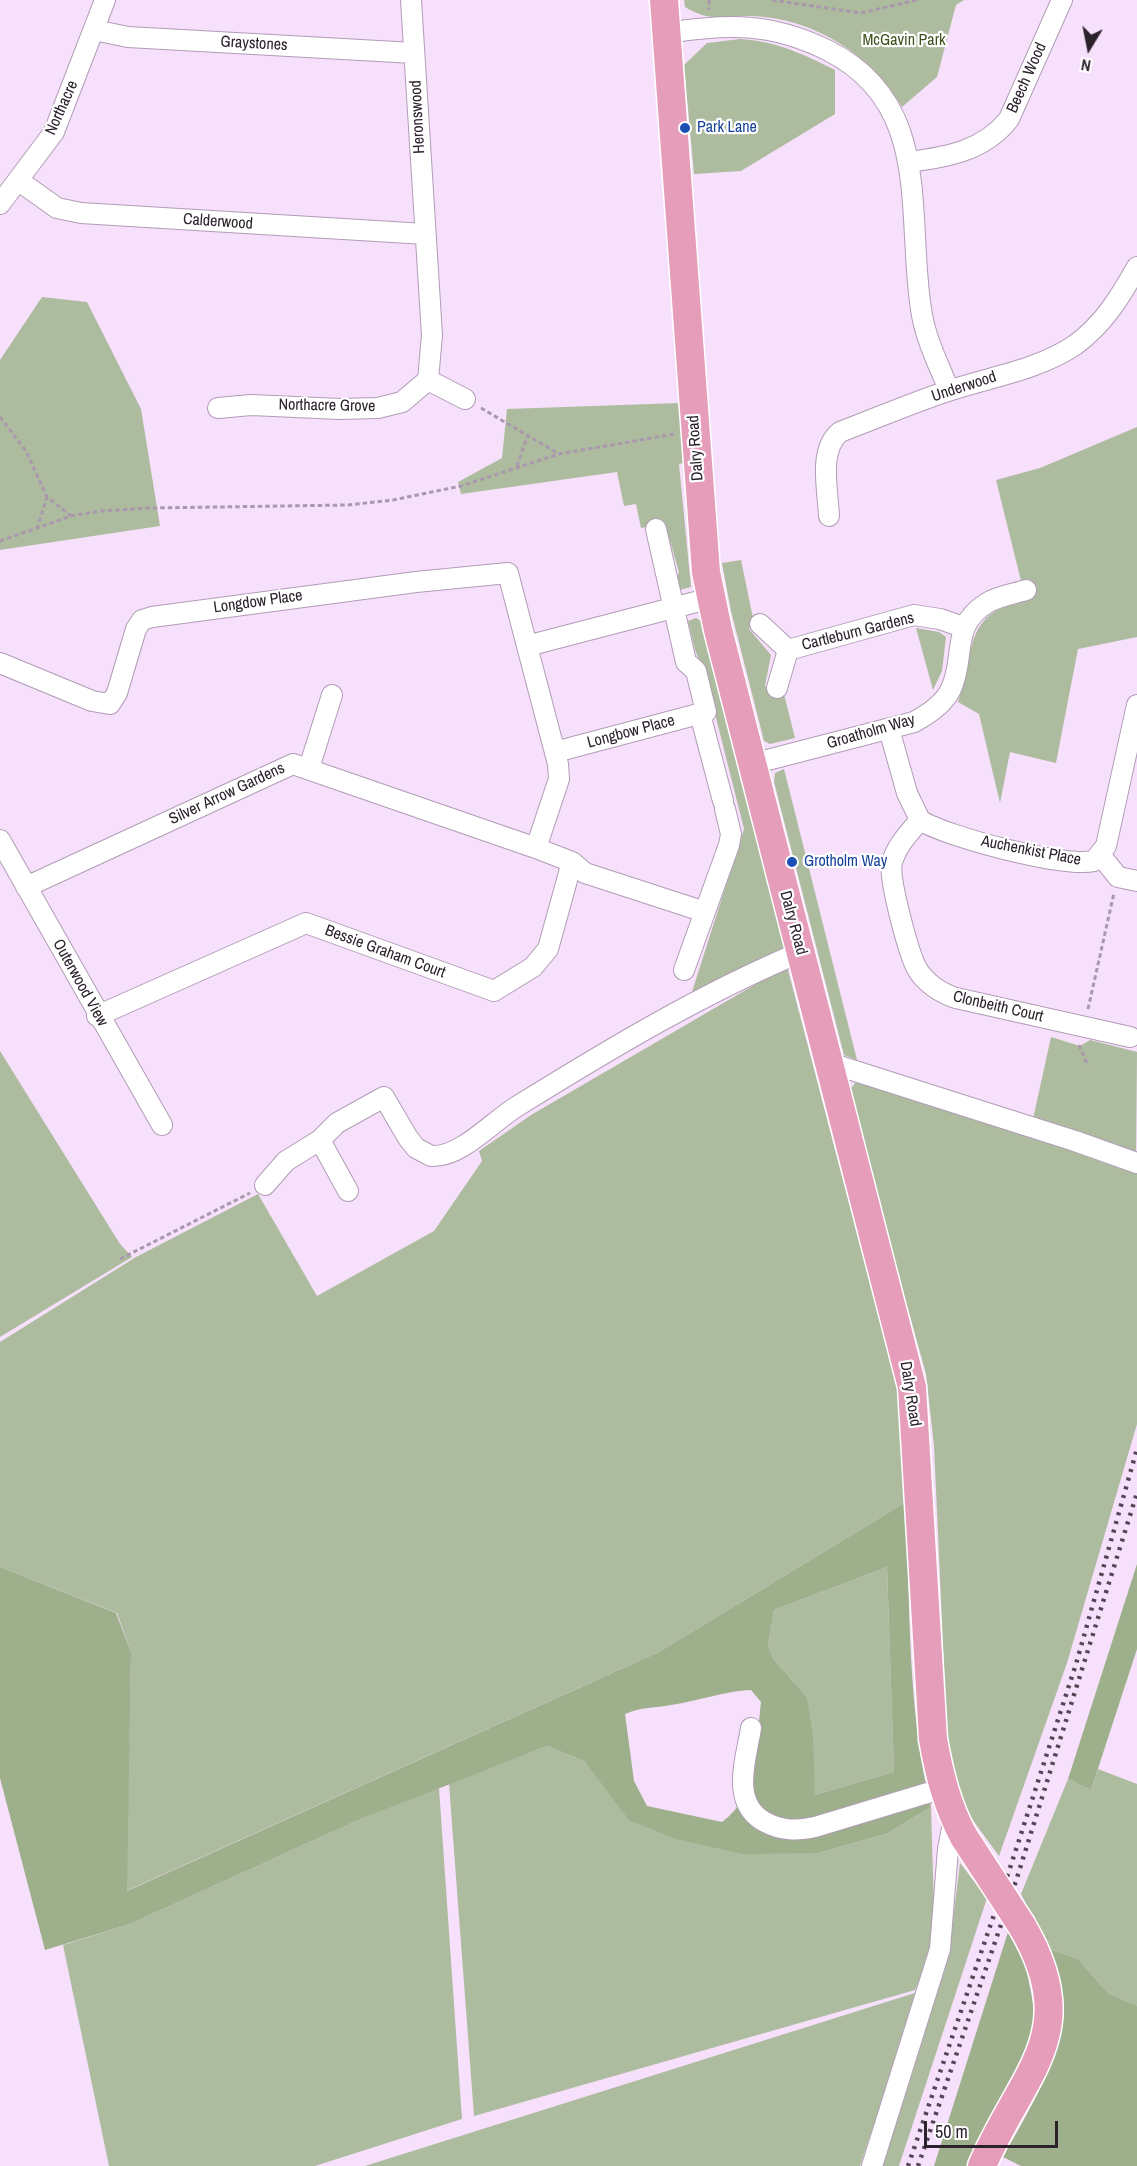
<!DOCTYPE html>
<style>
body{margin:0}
#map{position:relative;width:1137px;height:2166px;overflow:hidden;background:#f7e0fb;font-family:"Archivo Narrow",sans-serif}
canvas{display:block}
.north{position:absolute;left:1059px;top:18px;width:60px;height:60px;-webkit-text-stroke:4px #fff;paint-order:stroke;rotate:190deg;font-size:16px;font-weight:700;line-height:24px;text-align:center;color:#2b222c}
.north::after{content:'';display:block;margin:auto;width:21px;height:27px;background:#2b222c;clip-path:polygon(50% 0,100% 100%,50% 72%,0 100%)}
.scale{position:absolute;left:924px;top:2121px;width:134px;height:27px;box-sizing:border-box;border:3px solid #2b222c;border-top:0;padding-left:8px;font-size:18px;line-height:21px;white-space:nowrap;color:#2b222c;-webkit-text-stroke:4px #fff;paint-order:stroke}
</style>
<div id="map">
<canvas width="1137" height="2166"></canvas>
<div class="north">N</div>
<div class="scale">50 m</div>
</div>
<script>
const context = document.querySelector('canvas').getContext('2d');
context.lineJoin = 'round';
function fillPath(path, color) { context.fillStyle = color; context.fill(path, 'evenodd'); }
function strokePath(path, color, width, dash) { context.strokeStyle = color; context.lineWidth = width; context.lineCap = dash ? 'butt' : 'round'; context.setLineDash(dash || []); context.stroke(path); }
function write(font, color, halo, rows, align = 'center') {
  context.font = font + ' "Archivo Narrow",sans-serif'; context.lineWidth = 4.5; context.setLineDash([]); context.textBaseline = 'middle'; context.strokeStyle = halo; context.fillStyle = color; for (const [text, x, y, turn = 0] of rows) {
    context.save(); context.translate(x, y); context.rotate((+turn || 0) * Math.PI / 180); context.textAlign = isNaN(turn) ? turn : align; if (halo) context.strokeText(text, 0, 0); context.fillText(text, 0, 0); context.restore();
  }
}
const green = new Path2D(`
 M684,0H964L956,5L937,77L902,107C871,54 813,18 751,16C722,15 711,23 685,7Z
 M740,39C776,41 803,54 835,70V114L741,171L694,174L684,65L707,43Z
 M42,297L87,302L141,409L160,526L0,550V360Z
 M679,403L683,463L679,464L691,587L676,591L675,583L679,572L665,524L641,528L636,504L624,506L617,472L461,494L458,482L502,458L507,409Z
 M1137,427V637L1078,649L1056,763L1010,752L1000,803L979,714L958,702C977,648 960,619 1025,597L996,480L1040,468Z
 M741,560L753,618L749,629L771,655L765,686L768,690L784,694L795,738L770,744L764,741L731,611L722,563Z
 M696,618L703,622L787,949L690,998L744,829L705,674L695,650L688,621Z
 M916,628L939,632L946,637L942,671L933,690Z
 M784,769L857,1060L844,1055L774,782L775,773Z
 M787,966L879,1318L899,1386L906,1502L659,1652L126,1891L131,1652L117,1613L0,1567V1342L136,1257L258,1194L317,1296L434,1231L482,1161L479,1151L531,1115Z
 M1051,1037L1080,1046L1090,1040L1137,1052L1136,1154L1033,1119Z
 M0,1051L120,1244L132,1257L0,1337Z
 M860,1077L1137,1174V1424L1067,1663L999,1856L961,1804L948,1754L934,1446L926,1374L848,1092Z
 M887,1567L894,1772L815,1795L807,1697L774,1660L768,1646L774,1610Z
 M547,1746L584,1761L630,1820L798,1852L818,1853L886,1834L931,1807L935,1944L915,1990L474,2116L449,1784Z
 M1098,1769L1137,1784V2006L1108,1993L1078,1959L1049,1949L1021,1894L1068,1779L1091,1790Z
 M439,1788L462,2119L315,2166H109L63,1945L130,1924L356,1821Z
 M960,1863L987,1898L899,2166H879L950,1945Z
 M918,1992L860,2166H365Z`);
const forest = new Path2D(`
 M906,1502C910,1603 907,1709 931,1807L886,1834L818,1853L743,1854L676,1839L629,1820L584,1761L547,1746L356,1821L130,1924L45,1950L0,1778V1567L116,1613L131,1652L127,1891L659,1652ZM887,1567L894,1772L815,1795L813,1736L807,1697L774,1660L768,1646L774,1610ZM751,1690L761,1702C756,1743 759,1796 722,1822L647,1806L634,1781L625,1714C641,1707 655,1708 671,1705C699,1701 723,1691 751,1690Z
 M1137,1564V1649L1091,1790L1068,1779Z
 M1008,1932L1026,1966L1035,2014L1027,2053L969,2166H934Z
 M1049,1949L1078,1959L1108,1993L1137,2006V2166H1021L1003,2157C1028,2112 1066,2052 1062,1998C1061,1981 1055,1965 1049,1949Z`);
const path = new Path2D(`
 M709,0V10
 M772,0L861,13L917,0
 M481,408L559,454
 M0,417L26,451L47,497L71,516
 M517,466L528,434
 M37,529L47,497
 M0,541L71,516L101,511L151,508L348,505L393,500L461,486L559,454L675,434
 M1088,1009L1114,893
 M1079,1045L1088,1066
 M120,1259L250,1193`);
const minor = new Path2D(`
 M94,30L128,37L414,53
 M667,33C728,24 770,22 827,50C933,103 906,211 921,309C925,338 938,363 949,390
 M909,162C947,157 984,151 1009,119L1062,0
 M19,181L57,208L81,213L425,234
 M0,204L54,132L105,0
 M428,380L465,399
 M218,408L251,405L340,409L378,408L402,402L428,380L432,335L411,0
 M829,516C828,490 818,450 840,432C877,418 914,402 951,390C991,377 1040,369 1075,345C1104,324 1120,297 1137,267
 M760,624L788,650L777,688
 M788,650L914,615L940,619L963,627
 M0,663L92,701L110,704L117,693L136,629L142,620L152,617L416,582L508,573L527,646
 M700,714L723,801
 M889,729L907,793L920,820C909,833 897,845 892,862C888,878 908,950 916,967C924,982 940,993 956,998L1130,1037
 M555,752L706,712L696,671L686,662L656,529
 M752,764L914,722C927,715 944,704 951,689C966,656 950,626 987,603C998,596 1013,594 1026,590
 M309,768L332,695
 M920,820C946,837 1066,868 1094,861L1106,846L1137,705
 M0,840L162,1125
 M1101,856L1118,877L1137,881
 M26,887L293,764L536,848
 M705,912L585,873L572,862L536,848L559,779L558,764L527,646L711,598
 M684,970L729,845L731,834L725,809
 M97,1016L306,923L494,991L533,967L548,949L572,862
 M830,1063L1075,1141L1137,1163
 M320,1140L348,1191
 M265,1185L286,1161L320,1140L337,1123L384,1097L408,1138L416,1148L431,1156C460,1158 492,1122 516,1107C608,1050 701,994 801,952
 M751,1728C746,1760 730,1803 765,1822C782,1831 797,1831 815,1827L944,1788
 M872,2166L940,1949L948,1849L954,1818`);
const highway = new Path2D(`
 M664,0L706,572L718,630L912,1387L933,1739C939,1773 947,1806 964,1837
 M982,2166C1022,2072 1085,2033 1022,1926`);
const rail = new Path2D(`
 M908,2166L1010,1868L1076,1664L1137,1449
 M918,2166L1016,1881L1137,1493`);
const highwayBridge = new Path2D(`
 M964,1837L1022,1926`);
const markers = [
 [685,128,6,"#1a4fb4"],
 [792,862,6,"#1a4fb4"]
];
const parkNames = [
 ["McGavin Park",904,41]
];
const streetNames = [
 ["Graystones",254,44,3],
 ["Beech Wood",1027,78,-66],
 ["Northacre",62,108,-66],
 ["Heronswood",418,117,-93],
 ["Calderwood",218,222,4],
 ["Underwood",964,387,-18],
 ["Northacre Grove",327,406,1],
 ["Dalry Road",696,448,-94],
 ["Longdow Place",258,602,-8],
 ["Cartleburn Gardens",858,632,-14],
 ["Longbow Place",631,732,-15],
 ["Groatholm Way",871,732,-16],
 ["Silver Arrow Gardens",227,794,-25],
 ["Auchenkist Place",1031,851,11],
 ["Dalry Road",793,923,75],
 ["Bessie Graham Court",385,952,20],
 ["Outerwood View",80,983,61],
 ["Clonbeith Court",998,1007,13],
 ["Dalry Road",910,1394,81]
];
const transitNames = [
 ["Park Lane",697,128],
 ["Grotholm Way",804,862]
];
fillPath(green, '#adbc9f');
fillPath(forest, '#9daf8b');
strokePath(minor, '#b19cb5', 22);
strokePath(highway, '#fff', 31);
strokePath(path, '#aa98ad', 3, [4.5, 3]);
strokePath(minor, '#fff', 20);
strokePath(highway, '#e69db9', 28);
strokePath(rail, '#534755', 4.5, [3, 6]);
strokePath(highwayBridge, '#fff', 31, []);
strokePath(highwayBridge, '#e69db9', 28);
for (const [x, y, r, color] of markers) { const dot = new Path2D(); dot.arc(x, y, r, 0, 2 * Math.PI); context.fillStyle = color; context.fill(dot); strokePath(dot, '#fff', 2); }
write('16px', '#3b521c', '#fff', parkNames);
write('16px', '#2b222c', '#fff', streetNames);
write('16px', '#164399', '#fff', transitNames, 'left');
</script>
